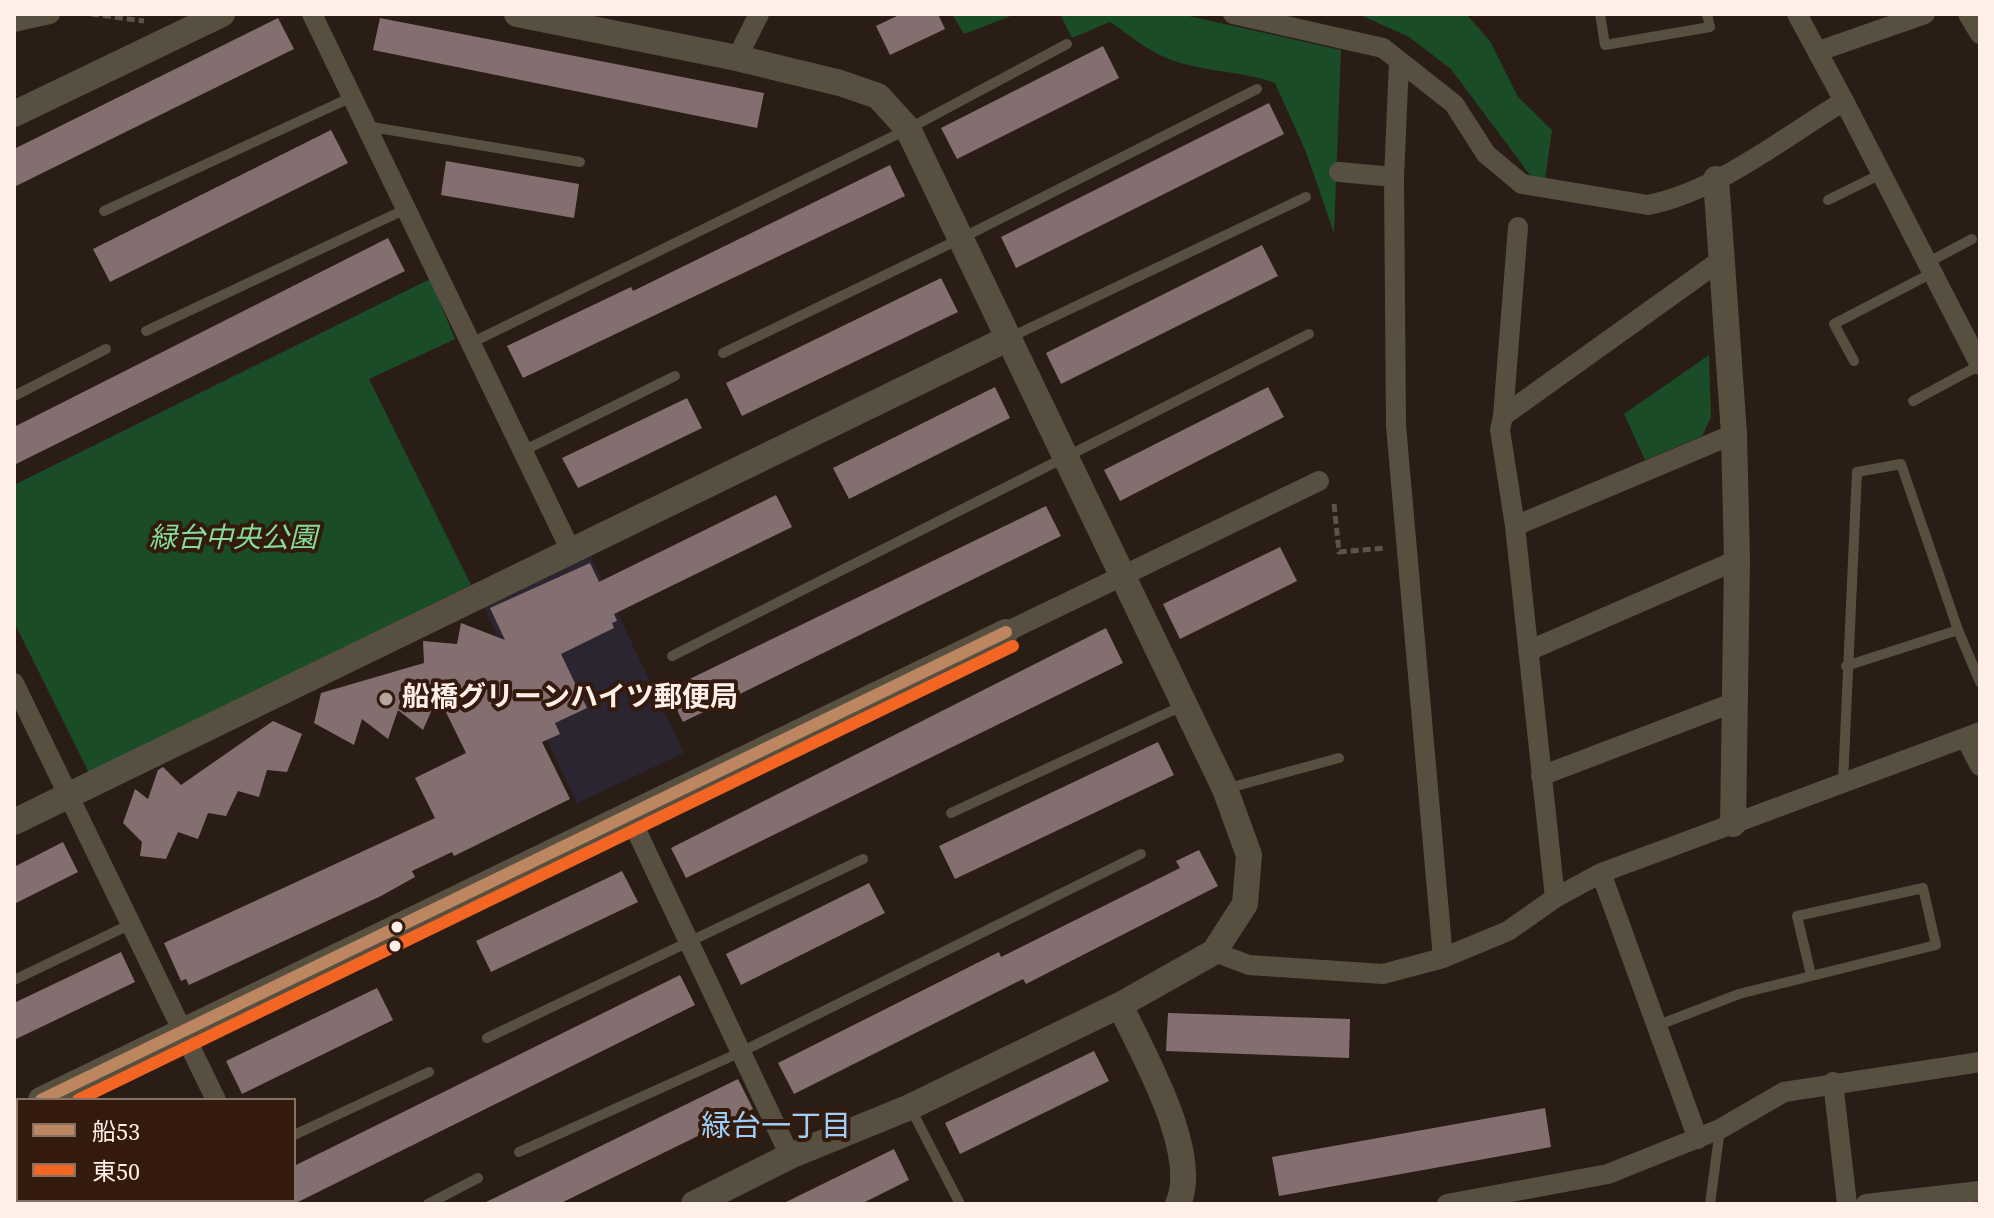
<!DOCTYPE html>
<meta charset="utf-8">
<style>
body{margin:0}
#map{position:relative;width:1994px;height:1218px;overflow:hidden;background:#2a1d15;font-family:"Source Serif 4","Noto Sans JP",serif}
canvas{display:block}
.frame{position:absolute;inset:0;border:16px solid #fef0e9;pointer-events:none}
.legend{position:absolute;left:16px;top:1098px;width:280px;height:104px;box-sizing:border-box;background:#331a0c;border:2px solid #847064;margin:0;padding:10px 14px;list-style:none;font-size:24px;color:#fef0e9}
.legend li{display:flex;align-items:center;gap:16px;height:40px}
.legend b{width:40px;border:2px solid #847064}
</style>
<div id="map">
<canvas width="1994" height="1218"></canvas>
<div class="frame"></div>
<ul class="legend">
<li><b style="height:10px;background:#bb8660"></b>船53</li>
<li><b style="height:10px;background:#f26522"></b>東50</li>
</ul>
</div>
<script>
const context = document.querySelector('canvas').getContext('2d');
context.lineJoin = 'round';
function fillPath(path, color) { context.fillStyle = color; context.fill(path, 'evenodd'); }
function strokePath(path, color, width, dash) { context.strokeStyle = color; context.lineWidth = width; context.lineCap = dash ? 'butt' : 'round'; context.setLineDash(dash || []); context.stroke(path); }
function write(font, color, halo, rows, align = 'center') {
  context.font = font + ' "Source Serif 4","Noto Sans JP",serif'; context.lineWidth = 8; context.setLineDash([]); context.textBaseline = 'middle'; context.strokeStyle = halo; context.fillStyle = color; for (const [text, x, y, turn = 0] of rows) {
    context.save(); context.translate(x, y); context.rotate((+turn || 0) * Math.PI / 180); context.textAlign = isNaN(turn) ? turn : align; if (halo) context.strokeText(text, 0, 0); context.fillText(text, 0, 0); context.restore();
  }
}
const education = new Path2D(`
 M590,555L684,753L577,803L483,606Z`);
const green = new Path2D(`
 M952,14H1016L964,34Z
 M1060,14H1180L1341,50L1334,233L1306,152L1275,83C1238,69 1194,73 1158,54C1141,46 1126,32 1110,22L1072,38Z
 M1358,14H1466L1490,41L1518,97L1552,130L1545,180L1530,175L1451,69L1409,37Z
 M430,279L455,339L369,379L471,585L89,773L14,622V485Z
 M1709,355L1711,417L1702,436L1645,460L1624,414Z`);
const building = new Path2D(`
 M901,14H938L945,29L890,55L876,26Z
 M278,18L294,49L14,187V149Z
 M380,18L764,93L757,128L373,50Z
 M1103,46L1119,78L957,159L941,128Z
 M1269,103L1284,134L1016,268L1001,237Z
 M331,130L348,163L110,282L93,249Z
 M446,161L579,184L574,218L441,195Z
 M890,165L905,196L523,378L507,346L631,287L633,291Z
 M388,238L405,271L14,465V427Z
 M1262,245L1278,276L1061,384L1046,353Z
 M941,278L958,312L742,416L726,383Z
 M995,387L1010,418L849,499L833,468Z
 M1268,387L1284,417L1120,501L1104,470Z
 M687,398L702,428L578,488L562,458Z
 M776,495L792,527L614,614L617,621L612,623L614,628L561,654L587,708L555,723L560,734L542,742L570,799L454,856L452,852L412,871L415,877L381,896L189,985L186,979L181,981L164,943L435,818L415,778L466,753L438,696L423,730L398,710L388,739L362,719L354,745L314,723L321,693L424,663L423,641L457,644L461,623L505,640L490,608L590,563L599,582Z
 M1046,506L1061,536L683,722L667,690Z
 M1280,547L1297,581L1180,639L1163,604Z
 M1106,628L1123,663L686,878L671,848Z
 M273,721L302,734L287,772L267,770L259,797L238,791L226,816L208,813L198,839L178,832L166,859L140,856L142,842L123,823L135,789L148,799L158,770L163,767L181,785Z
 M1158,742L1174,775L955,879L939,846Z
 M63,842L78,872L14,904V867Z
 M1199,850L1218,886L1026,984L1023,979L794,1094L778,1063L999,952L1001,957L1180,868L1176,861Z
 M622,871L638,902L491,972L476,941Z
 M869,883L885,913L741,985L726,954Z
 M121,952L135,982L14,1040V1003Z
 M680,975L695,1005L294,1204V1166Z
 M377,988L393,1020L242,1094L226,1061Z
 M1168,1013L1350,1019L1349,1058L1166,1051Z
 M1094,1051L1109,1081L960,1154L945,1123Z
 M738,1079L753,1109L559,1204H482Z
 M1545,1108L1551,1147L1279,1196L1272,1157Z
 M894,1149L909,1180L861,1204H782Z`);
const path = new Path2D(`
 M91,14L144,21
 M1334,504L1339,552L1386,548`);
const service = new Path2D(`
 M1600,14L1605,45L1710,27L1707,14
 M366,126L580,162
 M1828,200L1881,174
 M104,211L352,97
 M1927,263L1972,239
 M146,331L406,209
 M1011,337L1306,197
 M471,343L908,129L1067,44
 M723,353L960,239L1257,89
 M1854,361L1834,324L1932,273
 M14,396L106,349
 M1913,401L1980,365
 M523,451L675,376
 M672,656L1309,334
 M1846,666L1958,630
 M1843,782L1857,472L1901,464L1958,630L1980,682
 M1225,789L1339,758
 M951,813L1182,706
 M14,980L131,924
 M1656,1026L1739,994L1936,945L1923,888L1797,916L1811,975
 M487,1038L863,859
 M911,1109L960,1204
 M294,1135L429,1072
 M519,1152L741,1052L1141,854
 M149,1204L157,1200
 M428,1204L478,1178
 M1710,1204L1720,1129`);
const minor = new Path2D(`
 M312,14L571,551
 M1233,14L1383,48L1454,104L1486,154L1522,184L1648,205C1718,191 1783,138 1844,101L1797,14
 M1968,14L1980,34
 M14,22L50,14
 M1819,51L1925,14
 M737,58L759,14
 M1399,63L1394,177L1396,426L1443,958
 M1844,101L1980,365
 M1339,172L1394,177
 M1503,416L1518,227
 M1515,526L1734,434
 M1006,632L1319,481
 M1528,651L1737,560
 M14,683L216,1100
 M1966,739L1980,766
 M1541,776L1735,702
 M629,815L790,1156
 M1601,873L1698,1139
 M1555,898L1515,526L1500,430L1503,416L1721,260
 M1214,952L1249,965L1383,974L1443,958L1508,931L1555,898L1601,873L1980,732
 M1833,1082L1847,1204
 M264,1200L266,1204
 M1447,1204L1608,1174L1720,1129L1784,1092L1980,1062
 M1866,1204L1980,1191`);
const tertiary = new Path2D(`
 M517,14L737,58L840,83L878,96L908,129L1225,789L1249,855L1245,904L1214,952L1120,1005L910,1107L790,1156L694,1204
 M14,114L222,14
 M1716,179L1734,434L1737,560L1733,824
 M14,822L1007,339
 M1120,1005C1142,1053 1201,1153 1178,1204
 M41,1100L1006,632
 M14,1113L18,1111`);
const bus1 = new Path2D(`
 M41,1100L1006,632`);
const bus2 = new Path2D(`
 M78,1100L1013,646`);
const markers = [
 [386,699,8,"#b4a69f"],
 [397,927,7,"#fef0e9"],
 [395,946,7,"#fef0e9"]
];
const parkNames = [
 ["緑台中央公園",233,540]
];
const poiNames = [
 ["船橋グリーンハイツ郵便局",402,699]
];
const neighbourhoodNames = [
 ["緑台一丁目",776,1128]
];
fillPath(education, '#2b2431');
fillPath(green, '#1a4c27');
fillPath(building, '#846f70');
strokePath(path, '#5b544a', 5, [8, 4]);
strokePath(service, '#575040', 10);
strokePath(minor, '#575040', 20);
strokePath(tertiary, '#575040', 26);
strokePath(bus1, '#bb8660', 12);
strokePath(bus2, '#f26522', 12);
for (const [x, y, r, color] of markers) { const dot = new Path2D(); dot.arc(x, y, r, 0, 2 * Math.PI); context.fillStyle = color; context.fill(dot); strokePath(dot, '#331a0c', 3); }
write('italic 28px', '#84dc99', '#331a0c', parkNames);
write('bold 28px', '#fef0e9', '#331a0c', poiNames, 'left');
write('30px', '#9ccff9', '#331a0c', neighbourhoodNames);
</script>
